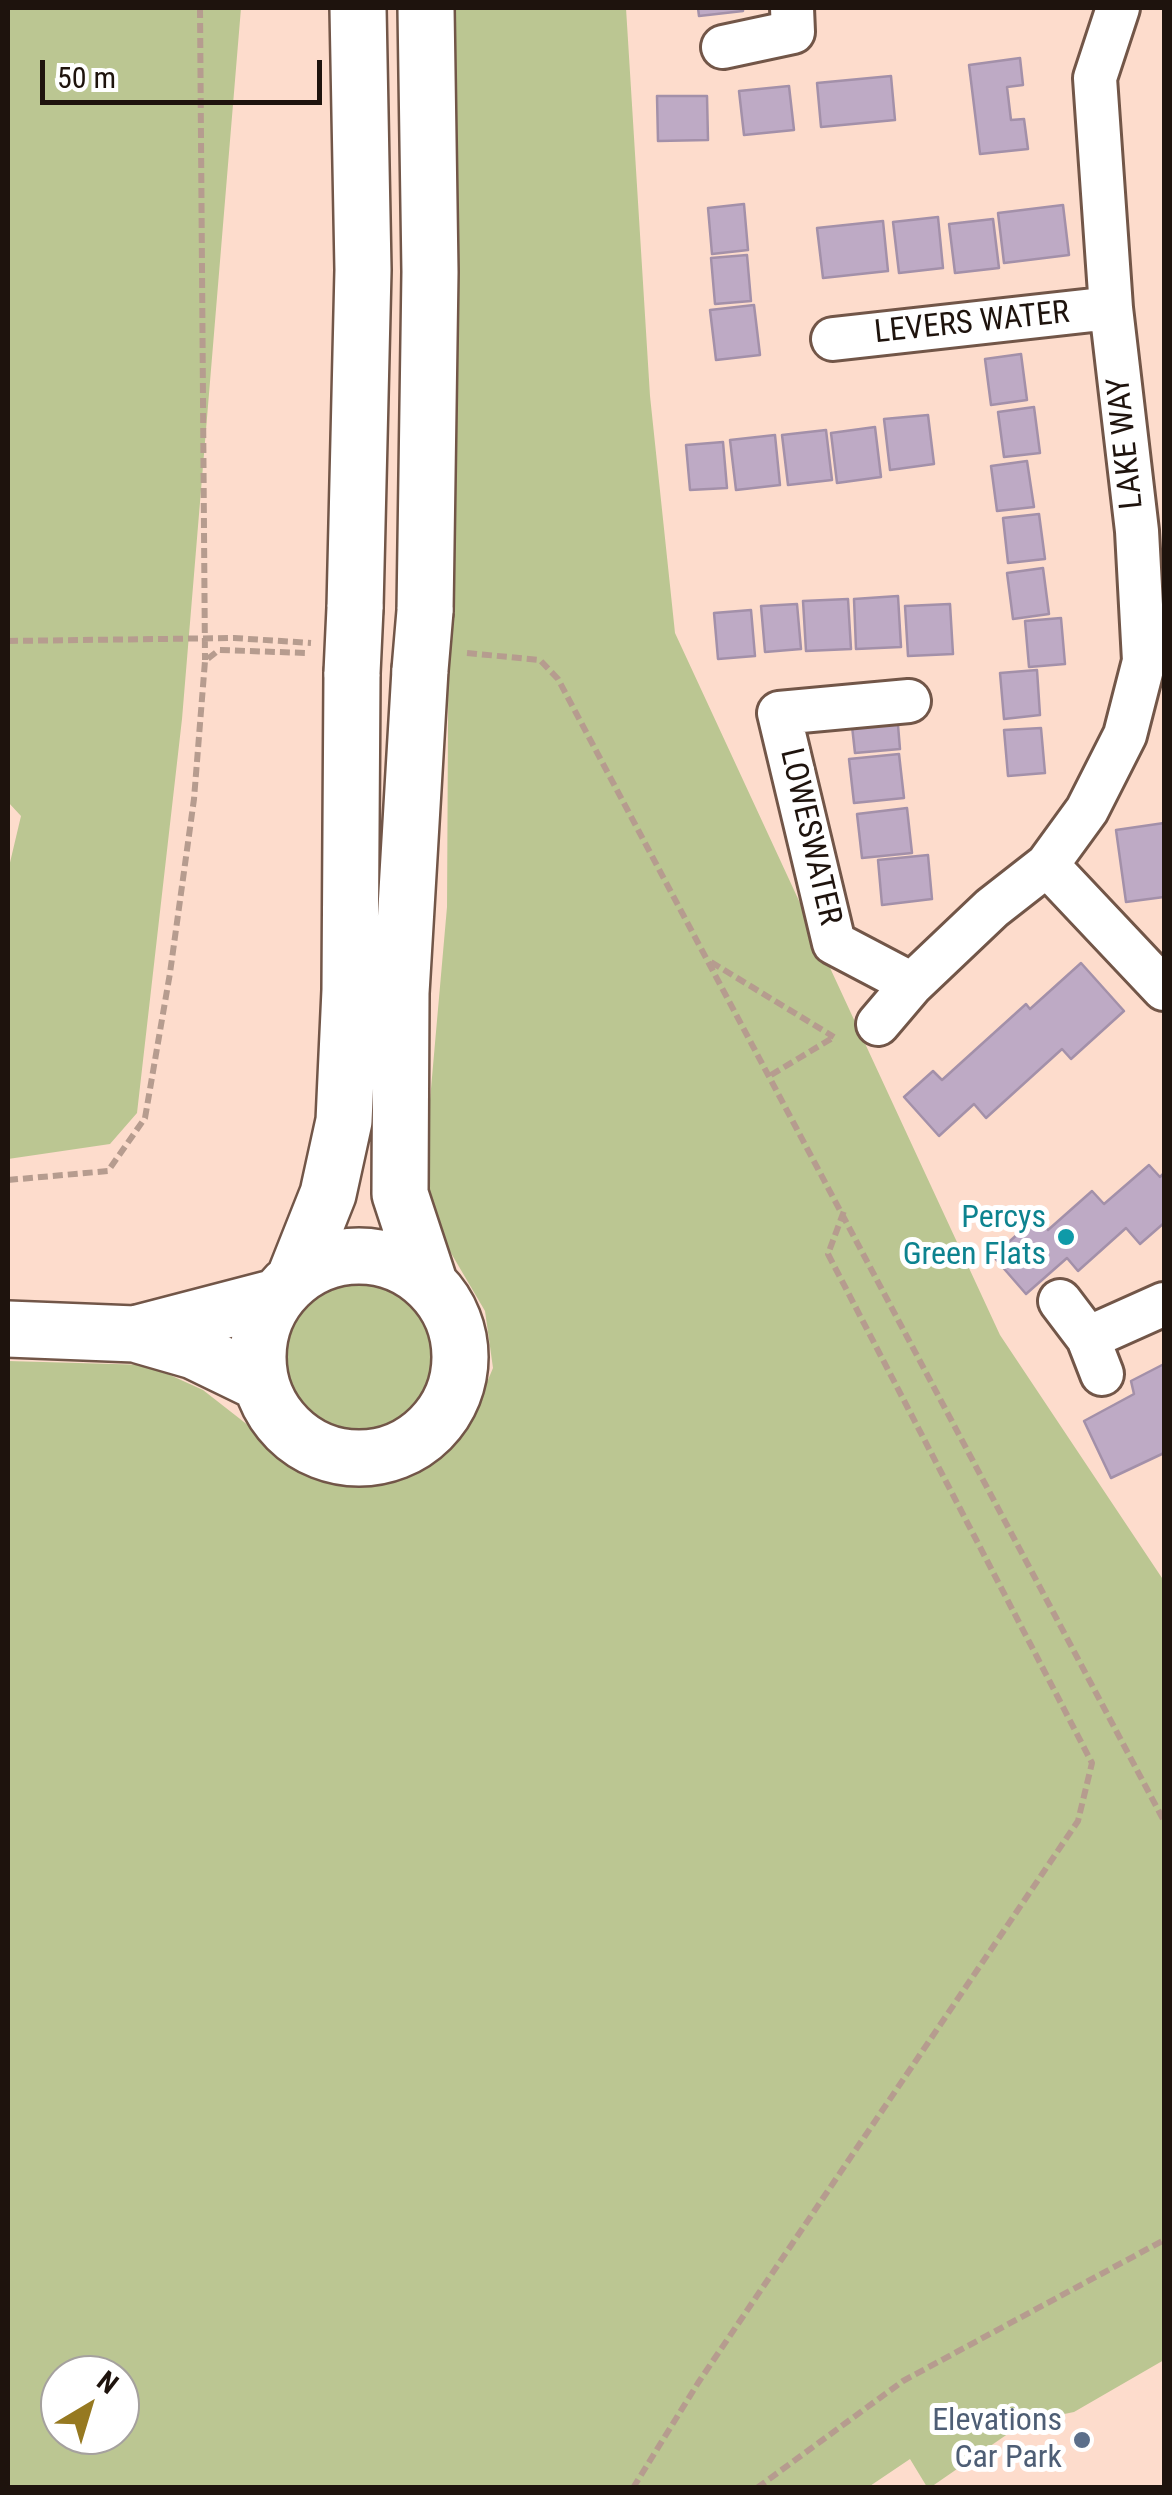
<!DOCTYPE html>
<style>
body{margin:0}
#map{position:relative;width:1172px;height:2495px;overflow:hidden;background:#fddccc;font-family:"Roboto Condensed",sans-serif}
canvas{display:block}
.frame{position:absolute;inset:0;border:10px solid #1e130d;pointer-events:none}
.north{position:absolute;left:40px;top:2355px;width:100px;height:100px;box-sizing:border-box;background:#fff;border:2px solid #a5a19e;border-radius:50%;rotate:38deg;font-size:28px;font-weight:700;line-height:40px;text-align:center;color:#1e130d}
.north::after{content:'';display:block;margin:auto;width:35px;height:45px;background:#967921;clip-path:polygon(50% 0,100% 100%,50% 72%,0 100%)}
.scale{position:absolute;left:40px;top:60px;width:282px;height:45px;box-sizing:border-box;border:5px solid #1e130d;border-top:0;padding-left:12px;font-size:30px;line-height:35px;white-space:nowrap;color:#1e130d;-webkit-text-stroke:8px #fff;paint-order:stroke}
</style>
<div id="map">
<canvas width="1172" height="2495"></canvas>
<div class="frame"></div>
<div class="north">N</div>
<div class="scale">50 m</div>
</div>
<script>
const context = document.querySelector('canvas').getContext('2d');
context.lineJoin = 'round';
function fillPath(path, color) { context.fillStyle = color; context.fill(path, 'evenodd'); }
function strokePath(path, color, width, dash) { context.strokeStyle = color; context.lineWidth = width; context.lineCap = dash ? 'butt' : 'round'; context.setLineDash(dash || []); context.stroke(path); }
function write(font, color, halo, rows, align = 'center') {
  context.font = font + ' "Roboto Condensed",sans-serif'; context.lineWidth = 10; context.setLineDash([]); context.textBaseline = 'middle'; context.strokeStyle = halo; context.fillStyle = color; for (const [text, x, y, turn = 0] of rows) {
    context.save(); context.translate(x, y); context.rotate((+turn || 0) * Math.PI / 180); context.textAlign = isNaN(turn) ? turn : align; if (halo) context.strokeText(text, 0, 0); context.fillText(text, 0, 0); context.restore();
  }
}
const green = new Path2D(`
 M8,8H241L182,719L137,1113L110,1144L8,1159V871L21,816L8,802Z
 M452,8H626L650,396L675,633L1000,1335L1164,1581V2360L1074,2412L1025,2422L931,2487H927L910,2459L867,2488H8V1361L148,1365L203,1390L313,1476L363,1486L425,1470L469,1425L493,1368L485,1311L421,1202L447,907ZM60,2375H120V2435H60Z
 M277 1356a82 82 0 1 1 164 0a82 82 0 1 1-164 0Z`);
const building = new Path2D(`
 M698,8H743V11L699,16Z
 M1020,58L1023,85L1007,87L1011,120L1024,119L1028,149L980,154L969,65Z
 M891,76L895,120L821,127L817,83Z
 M789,86L794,130L744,135L739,91Z
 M657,96H707L708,140L658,141Z
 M744,204L748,250L712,254L708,208Z
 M1063,205L1069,255L1004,263L998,213Z
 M938,217L943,268L899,273L893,222Z
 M993,219L999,268L955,273L949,224Z
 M883,221L888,271L823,278L817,228Z
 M747,255L751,301L715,304L711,258Z
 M754,305L760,355L716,360L710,310Z
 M1021,354L1027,400L991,405L985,359Z
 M1034,407L1040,453L1004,457L998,412Z
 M928,415L934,464L890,470L884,419Z
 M875,427L881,477L837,483L831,433Z
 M826,430L832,480L788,485L782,435Z
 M775,435L780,485L736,490L730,440Z
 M723,442L727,488L690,490L686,445Z
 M1027,461L1034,507L997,511L991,466Z
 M1039,514L1045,559L1008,563L1003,518Z
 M1043,568L1049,614L1013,619L1007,573Z
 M898,596L901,647L856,649L854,599Z
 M848,599L851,649L806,651L803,601Z
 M797,604L801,649L765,652L761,606Z
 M950,604L953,654L908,656L905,606Z
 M751,610L755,656L718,659L714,613Z
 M1061,618L1065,664L1029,667L1025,621Z
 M1037,670L1040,715L1004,719L1000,673Z
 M897,713L900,749L855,753L851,717Z
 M1041,728L1045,773L1008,776L1004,730Z
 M899,754L904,798L854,803L849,759Z
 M907,808L912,853L862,858L857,814Z
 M1164,823V897L1126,902L1116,830Z
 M928,855L932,899L882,905L878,860Z
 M1081,963L1124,1011L1071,1059L1062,1049L986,1118L974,1104L939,1136L904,1097L933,1071L942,1080L1026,1004L1030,1009Z
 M1149,1165L1160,1177L1164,1173V1223L1140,1244L1126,1228L1078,1271L1067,1258L1026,1294L993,1256L1037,1217L1048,1230L1092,1191L1104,1204Z
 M1164,1364V1453L1111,1478L1084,1421L1134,1394L1131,1381Z`);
const path = new Path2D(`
 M200,8L205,660
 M8,641L234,638L311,643
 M467,653L540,660L558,679L1164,1821
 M711,962L834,1037
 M771,1075L834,1037
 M8,1180L108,1171L145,1118L170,973L194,799L205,661L219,650L308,653
 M633,2488L698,2383L1078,1821L1092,1763L828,1254L844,1211
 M757,2488L903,2381L1164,2240`);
const street = new Path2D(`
 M723,47L793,32L792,8
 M833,339L1111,308
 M909,701L779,713L834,943L912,984
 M1047,865L1164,989
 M878,1024L912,984L992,908L1047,865L1087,810L1125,735L1144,661L1137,531L1111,308L1095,78L1118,8
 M1060,1301L1088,1338
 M1102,1374L1088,1338L1164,1304`);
const primary = new Path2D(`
 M355,608L363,270L358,8
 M425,611L430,272L426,8
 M420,670L401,993L400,1194L429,1282
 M258 1357a101 101 0 1 1 202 0a101 101 0 1 1-202 0Z
 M295,1277L328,1194L344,1121L350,990L352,673
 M8,1329L135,1334L194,1351L260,1383
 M138,1333L276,1297`);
const primaryBridge = new Path2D(`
 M420,670L425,611
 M352,673L355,608`);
const markers = [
 [1066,1237,10,"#0f9aa8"],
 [1082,2440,10,"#5c6f8a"]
];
const streetNames = [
 ["LEVERS WATER",972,324,-6],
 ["LAKE WAY",1127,443,-96],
 ["LOWESWATER",809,837,77]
];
const cultureNames = [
 ["Percys",1046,1219],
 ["Green Flats",1046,1256]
];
const serviceNames = [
 ["Elevations",1062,2422],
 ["Car Park",1062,2459]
];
fillPath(green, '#bbc692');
fillPath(building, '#beaac5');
strokePath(building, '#a390a9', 2.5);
strokePath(street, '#725648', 48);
strokePath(primary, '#725648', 60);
strokePath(path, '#b69c8f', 6, [10, 5]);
strokePath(street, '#fff', 42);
strokePath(primary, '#fff', 55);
strokePath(primaryBridge, '#725648', 60, []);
strokePath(primaryBridge, '#fff', 55);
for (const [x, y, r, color] of markers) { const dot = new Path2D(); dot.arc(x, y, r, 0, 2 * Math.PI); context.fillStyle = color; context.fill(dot); strokePath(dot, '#fff', 4); }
write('32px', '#1e130d', '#fff', streetNames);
write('32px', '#0d838f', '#fff', cultureNames, 'right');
write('32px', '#4e5e75', '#fff', serviceNames, 'right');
</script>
